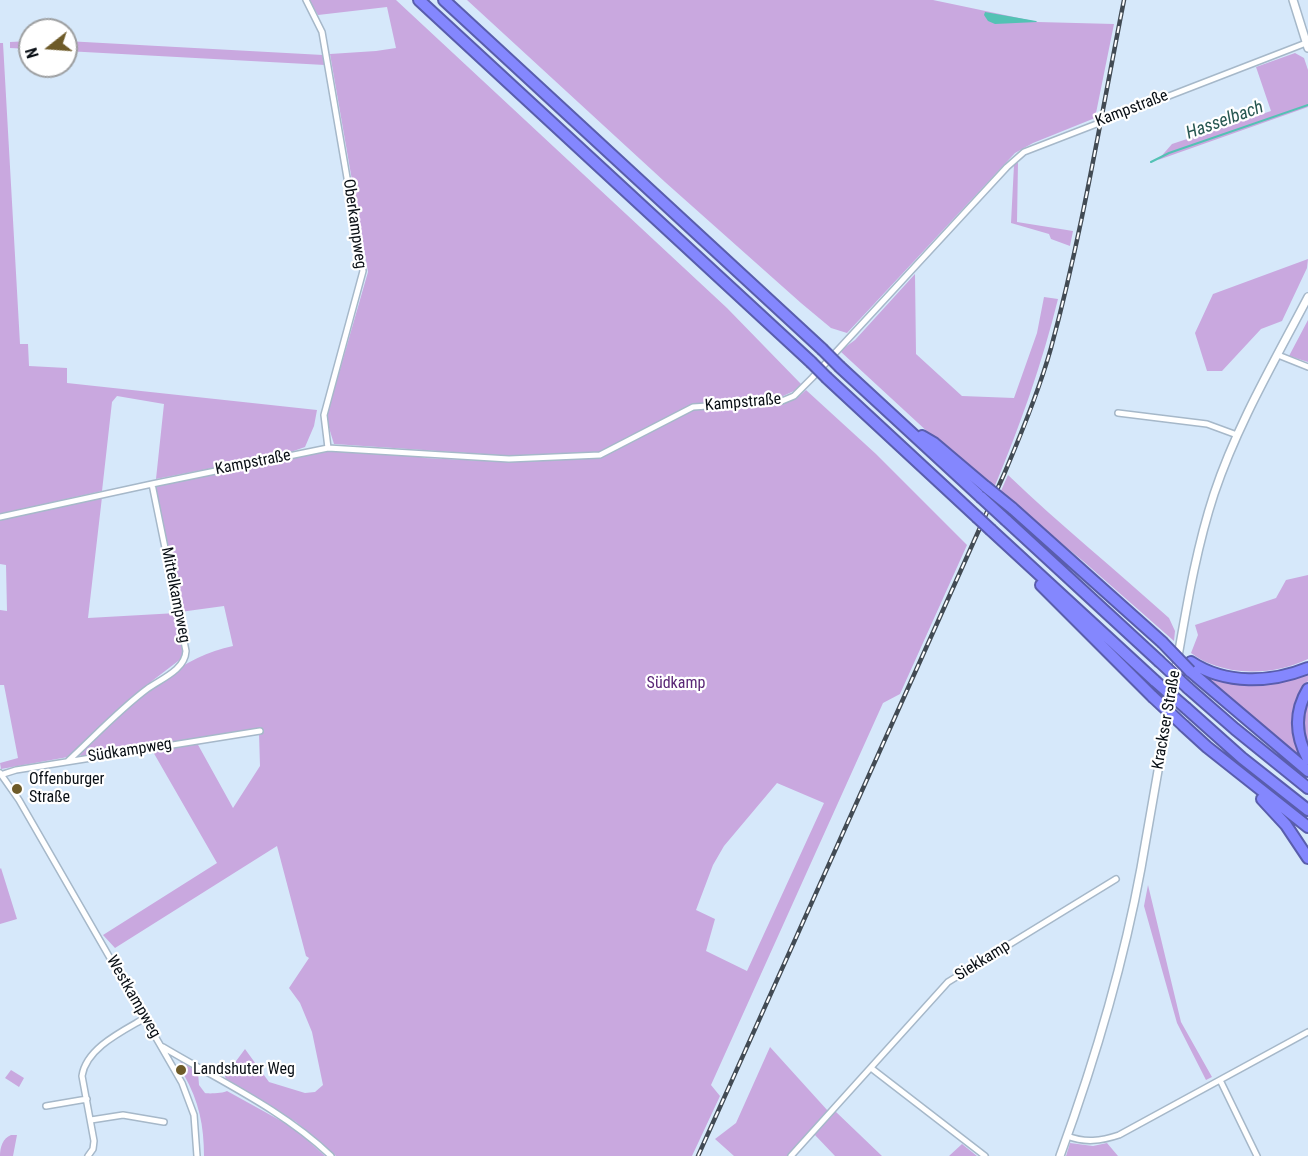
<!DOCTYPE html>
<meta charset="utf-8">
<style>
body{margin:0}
#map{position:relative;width:1308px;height:1156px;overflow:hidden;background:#d6e8fa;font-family:"Roboto Condensed",sans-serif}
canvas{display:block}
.north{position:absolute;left:18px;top:18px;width:60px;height:60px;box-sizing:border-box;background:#fff;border:2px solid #9d9fa1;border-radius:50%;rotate:253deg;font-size:16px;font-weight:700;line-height:24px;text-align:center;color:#090f15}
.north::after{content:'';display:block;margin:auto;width:21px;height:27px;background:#6e5b29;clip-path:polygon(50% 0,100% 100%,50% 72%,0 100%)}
</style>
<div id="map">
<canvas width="1308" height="1156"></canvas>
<div class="north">N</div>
</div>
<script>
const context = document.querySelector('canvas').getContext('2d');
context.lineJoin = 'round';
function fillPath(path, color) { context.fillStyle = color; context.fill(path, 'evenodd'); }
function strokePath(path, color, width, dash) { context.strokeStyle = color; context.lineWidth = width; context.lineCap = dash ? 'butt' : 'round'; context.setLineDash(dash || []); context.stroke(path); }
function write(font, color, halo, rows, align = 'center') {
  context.font = font + ' "Roboto Condensed",sans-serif'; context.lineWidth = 4.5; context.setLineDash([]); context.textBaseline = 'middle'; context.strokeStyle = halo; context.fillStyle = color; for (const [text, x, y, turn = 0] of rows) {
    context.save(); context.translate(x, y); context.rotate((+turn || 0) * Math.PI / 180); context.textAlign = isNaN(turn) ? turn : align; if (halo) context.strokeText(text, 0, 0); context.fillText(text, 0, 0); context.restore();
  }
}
const green = new Path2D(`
 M309,0H396L727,308L801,384L794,391L783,396L693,404L600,452L512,456L334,444L326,418L368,272L330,54L376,51L396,48L387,7L318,15Z
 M467,0H933L1038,22L1114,24L1095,118L1033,143L1015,153L847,333L831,328L801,303L665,182Z
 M30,41V49L10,48V42Z
 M66,41L323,55L325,65L66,51Z
 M0,43H3L20,344H28L29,366L67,368V383L317,410L314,426L305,447L285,454L156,479L164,404L117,396L112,402L102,491L0,514Z
 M1295,53L1304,58L1308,70V107L1158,160L1172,144L1271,111L1256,67Z
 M1018,162L1017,222L1073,231L1070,246L1051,239L1049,234L1011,223L1014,165Z
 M1308,259L1307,268L1282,321L1261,329L1222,371H1207L1195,333L1213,294Z
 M915,274L916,354L962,396L1014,398L1037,333L1044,297L1058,299C1042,364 1020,426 994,488L956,458L840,351L855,340Z
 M1308,320V362L1289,356Z
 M806,390L876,454L967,545L900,694L883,703L711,1085L720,1096L692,1156H336L296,1122L226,1080L225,1076L245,1049L269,1082L305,1093L315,1092L323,1085L312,1032L300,1003L289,988L309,958L306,956L277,846L115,948L103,935L217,863L152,750L197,743L233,808L260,766L259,733L84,757L79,755C85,744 99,735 108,726C145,692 183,656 233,646L224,606L180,612L152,486L336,450L415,455L425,458L510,462L602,457L694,410L729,406L783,404L797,398ZM777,783L824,803L747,971L706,951L715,919L696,910L713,865L724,846Z
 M1008,475C1060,525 1116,570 1169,618L1175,631L1174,641L1083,561L1000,493Z
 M102,497L88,618L177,613L186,655L152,681L68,757L1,769L0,763L18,758L4,685H0V610L7,611L6,565L0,564V520Z
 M1308,575V659C1280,673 1241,676 1211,664C1204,662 1197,657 1191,653L1198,635L1195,625L1276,598L1286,580Z
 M1198,672C1239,690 1266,681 1308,673V681C1285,703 1292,735 1304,760Z
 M1308,697V748C1302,727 1301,718 1308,697Z
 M1,868L17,919L0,924V869Z
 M1148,885L1181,1022L1212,1077L1206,1080L1177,1023L1144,906Z
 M770,1047L828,1111L787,1156H734L715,1139L736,1123Z
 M180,1061L198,1072L199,1085L205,1093C209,1094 224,1093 227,1091L294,1128L325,1156H204C204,1126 199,1101 184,1075L186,1074Z
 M11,1070L24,1078L19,1087L5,1078Z
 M835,1111L882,1156H835L814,1134Z
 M11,1135H17L13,1156H0C0,1147 3,1138 11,1135Z
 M1070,1143L1093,1146L1107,1143L1118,1156H1066Z
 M962,1144L977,1156H949Z`);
const water = new Path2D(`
 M985,12L1036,21L1037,22L995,24L988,21L984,15Z`);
const stream = new Path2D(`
 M1151,162L1169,153L1308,105`);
const minor = new Path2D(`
 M306,0L322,32L363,271L324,415L328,448
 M1278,355L1308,367
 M1118,413L1207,424L1237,435
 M0,517L152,484L328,448L509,459L600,455L693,407L782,401L794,396L812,378L1007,167L1024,152L1306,43
 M68,761C94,737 119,710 147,689C161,679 185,670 186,651L152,484
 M0,773L19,800L182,1083L194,1115L197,1156
 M0,775L16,770L260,731
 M163,1047C220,1081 283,1110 331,1156
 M871,1068L985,1156
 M1220,1080L1257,1156
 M46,1106L87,1099
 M91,1120L123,1115L164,1122
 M1067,1136C1085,1143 1101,1141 1119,1135L1308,1032
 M88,1156L93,1149L94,1141L82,1076C86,1048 123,1031 145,1018
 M791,1156L948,982L1116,879`);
const tertiary = new Path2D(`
 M1293,0L1308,48
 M1060,1156C1094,1063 1123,966 1141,868C1153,799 1165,731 1177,662C1187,605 1196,549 1214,494C1237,425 1274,362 1308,297`);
const motorway = new Path2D(`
 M419,0L811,362
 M444,0L822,349
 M840,367L981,497
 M827,378L977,517
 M922,436L934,443L986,487
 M1012,508L1162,642
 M1006,520L1159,661
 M991,530L1155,681
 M1041,585L1153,697
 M1191,662C1226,685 1271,683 1308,668
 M1190,671L1308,771
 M1188,688L1235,729L1308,788
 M1308,689C1294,712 1295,735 1308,759
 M1186,708L1242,758L1308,810
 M1184,726L1207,747L1308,827
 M1262,799L1286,825L1308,858`);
const rail = new Path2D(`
 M698,1156L1005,472C1022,432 1039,391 1051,348C1082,234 1101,116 1124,0`);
const motorwayBridge = new Path2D(`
 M822,349L840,367
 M811,362L827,378
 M986,487L1012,508
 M981,497L1006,520
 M977,517L991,530
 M1162,642L1190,671
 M1159,661L1188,688
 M1155,681L1186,708
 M1153,697L1184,726`);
const markers = [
 [17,789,6,"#6e5b29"],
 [181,1070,6,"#6e5b29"]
];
const streetNames = [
 ["Kampstraße",1132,109,-21],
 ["Oberkampweg",354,224,82],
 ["Kampstraße",743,403,-5],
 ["Kampstraße",253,463,-11],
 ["Mittelkampweg",175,595,79],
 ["Krackser Straße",1167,720,-80],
 ["Südkampweg",130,751,-9],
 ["Siekkamp",983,961,-32],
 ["Westkampweg",133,997,60]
];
const parkNames = [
 ["Südkamp",676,684]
];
const poiNames = [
 ["Offenburger",29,780],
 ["Straße",29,798],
 ["Landshuter Weg",193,1070]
];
const waterNames = [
 ["Hasselbach",1225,121,-20]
];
fillPath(green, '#c9a8df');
fillPath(water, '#53c2b4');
strokePath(stream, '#53c2b4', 2);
strokePath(minor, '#a6b8c9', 8);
strokePath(tertiary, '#a6b8c9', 10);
strokePath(motorway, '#595dac', 14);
strokePath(minor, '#fff', 5);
strokePath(tertiary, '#fff', 7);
strokePath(motorway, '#8487fe', 10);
strokePath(rail, '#424b54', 4.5);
strokePath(rail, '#fff', 2, [7]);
strokePath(motorwayBridge, '#595dac', 14, []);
strokePath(motorwayBridge, '#8487fe', 10);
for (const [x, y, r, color] of markers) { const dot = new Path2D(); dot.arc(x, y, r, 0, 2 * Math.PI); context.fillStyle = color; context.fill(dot); strokePath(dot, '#fff', 2); }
write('16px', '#090f15', '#fff', streetNames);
write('16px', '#5a2776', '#fff', parkNames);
write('16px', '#090f15', '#fff', poiNames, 'left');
write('italic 18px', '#275751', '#fff', waterNames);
</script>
